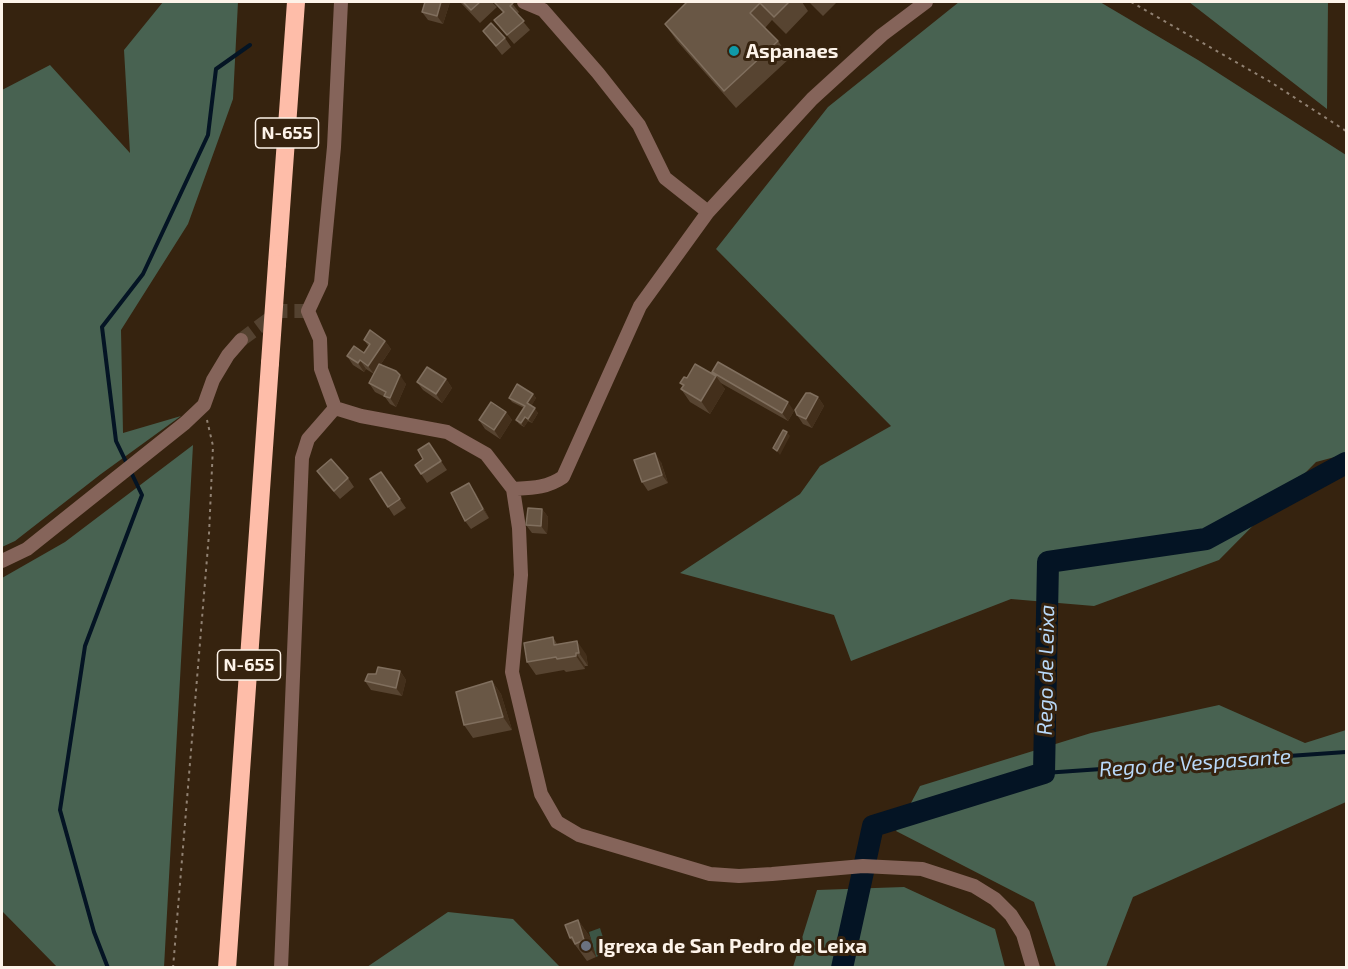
<!DOCTYPE html>
<style>
body{margin:0}
#map{position:relative;width:1348px;height:969px;overflow:hidden;background:#36230f;font-family:"Exo 2",sans-serif}
canvas{display:block}
.frame{position:absolute;inset:0;border:3px solid #fdf3e9;pointer-events:none}
</style>
<div id="map">
<canvas width="1348" height="969"></canvas>
<div class="frame"></div>
</div>
<script>
const context = document.querySelector('canvas').getContext('2d');
context.lineJoin = 'round';
function fillPath(path, color) { context.fillStyle = color; context.fill(path, 'evenodd'); }
function strokePath(path, color, width, dash) { context.strokeStyle = color; context.lineWidth = width; context.lineCap = dash ? 'butt' : 'round'; context.setLineDash(dash || []); context.stroke(path); }
function write(font, color, halo, rows, align = 'center') {
  context.font = font + ' "Exo 2",sans-serif'; context.lineWidth = 6; context.setLineDash([]); context.textBaseline = 'middle'; context.strokeStyle = halo; context.fillStyle = color; for (const [text, x, y, turn = 0] of rows) {
    context.save(); context.translate(x, y); context.rotate((+turn || 0) * Math.PI / 180); context.textAlign = isNaN(turn) ? turn : align; if (halo) context.strokeText(text, 0, 0); context.fillText(text, 0, 0); context.restore();
  }
}
const green = new Path2D(`
 M600,928L607,950L605,953L596,957L589,932Z`);
const forest = new Path2D(`
 M163,2H238L233,99L188,224L121,330L123,433L181,416L101,474L15,541L2,547V90L50,65L130,153L124,50Z
 M959,2H1100L1198,60L1346,155V454L1316,462L1219,560L1094,606L1011,599L851,661L834,615L680,573L800,494L820,466L891,426L716,249L828,107Z
 M1189,2H1328L1327,109Z
 M193,445L164,967H57L3,912L2,578L65,542Z
 M1219,705L1305,743L1346,730V802L1133,897L1106,967H1056L1034,902L896,831L920,786L1091,733Z
 M904,887L995,929L1005,967H793L817,890Z
 M448,912L513,919L560,967H367Z`);
const stream = new Path2D(`
 M1044,773L1346,752
 M108,968L94,932L60,810L85,646L142,495L116,441L102,327L143,274L208,135L216,69L250,45`);
const river = new Path2D(`
 M842,968L873,826L1044,773L1048,562L1206,539L1346,463`);
const minorTunnel = new Path2D(`
 M241,340L280,311H308`);
const path = new Path2D(`
 M1131,2L1269,81L1346,131
 M173,968L209,534L213,446L207,420`);
const minor = new Path2D(`
 M341,2L334,147L321,283L308,311L320,339L321,369L335,408L361,416L447,432L486,454L513,489C532,488 547,488 563,477L640,306L708,212L812,99L882,35L926,2
 M524,2L543,10L598,73L639,125L665,178L708,212
 M513,489L519,528L521,575L512,672L541,794L557,822L579,835L710,874L739,876L772,874L863,866L922,869L974,886L995,899L1011,915L1023,934L1033,968
 M2,561L27,549L185,423L204,405L213,380L228,355L241,340
 M281,968L302,458L308,439L335,408`);
const highway = new Path2D(`
 M277,264L296,2
 M227,968L270,363`);
const highwayBridge = new Path2D(`
 M270,363L277,264`);
const wall = new Path2D(`
 M425,2H450L443,24L428,20L422,12Z
 M460,2H492L497,7L480,23Z
 M494,2H511L519,12L517,14L530,30L514,44L494,20L503,13Z
 M687,2H802L808,11L786,34L772,20L765,28L778,41L790,58L736,108L677,41L665,24Z
 M809,2H837L823,16Z
 M483,31L505,38L511,47L502,55Z
 M364,340L385,341L391,349L381,364L406,384L396,407L390,404L385,397L375,392L369,383L374,374L366,369L364,372L353,365L347,356L364,353L369,347Z
 M712,372L794,411L788,421L719,382L725,389L710,414L690,402L681,389L683,387L680,383L687,378L714,375Z
 M446,379L452,388L442,403L423,390L417,382Z
 M533,394L536,398L531,406L538,413L532,423L528,421L524,427L519,424L516,420L524,408L512,402L509,398Z
 M818,397L824,406L812,428L803,424L797,415Z
 M506,412L512,420L500,439L485,429L479,420Z
 M429,443L447,470L427,483L415,465L423,459Z
 M661,462L668,483L648,491L642,482Z
 M317,471L348,478L354,487L340,499L323,480Z
 M381,472L406,508L394,516L370,479Z
 M475,492L489,518L471,529L465,521Z
 M542,509L548,517L547,534L532,533L526,525Z
 M553,637L557,644L586,654L588,666H585V669L566,672L564,670L536,675L527,662Z
 M400,671L406,680L402,696L371,690L365,681L376,674Z
 M492,681L501,694L512,730L473,738L464,725Z
 M578,920L590,937L596,957L587,961L570,938Z`);
const shadedWall = new Path2D(`
 M441,2H450L443,24L437,16Z
 M385,341L391,349L374,374L368,366Z
 M360,360L366,369L364,372L358,363Z
 M400,375L406,384L396,407L390,398Z
 M716,376L725,389L710,414L701,401Z
 M446,379L452,388L442,403L436,394Z
 M533,394L536,398L530,408L527,403Z
 M818,397L824,406L812,428L806,419Z
 M788,402L794,411L788,421L782,413Z
 M535,408L538,413L532,423L528,419Z
 M506,412L512,420L500,439L494,430Z
 M525,417L528,421L524,427L521,423Z
 M787,432L790,436L780,455L777,451Z
 M655,453L661,462L668,483L662,475Z
 M469,483L475,492L489,518L483,509Z
 M542,509L548,517L547,534L541,526Z
 M577,641L586,654L588,666L579,653Z
 M576,653L585,666V669L576,656Z
 M400,671L406,680L402,696L396,688Z
 M492,681L501,694L512,730L503,717Z
 M578,920L590,937L596,957L584,940Z`);
const building = new Path2D(`
 M425,2H441L437,16L422,12Z
 M463,2H480L471,10Z
 M494,2H511L513,3L510,6L524,21L507,35L494,20L504,12Z
 M687,2H789L774,17L760,3L750,13L778,41L724,91L665,24Z
 M491,23L505,38L496,46L483,31Z
 M370,330L385,341L368,366L360,360L358,363L347,356L354,346L364,353L370,344L364,340Z
 M718,362L788,402L782,413L712,372Z
 M379,364L396,371L400,375L390,398L384,396L386,392L369,383Z
 M695,364L716,376L701,401L681,389L684,385L680,383L684,377L687,378Z
 M427,367L446,379L436,394L417,382Z
 M517,384L533,394L527,403L535,408L528,419L525,417L521,423L516,420L525,406L509,398Z
 M806,393H810L818,397L806,419L797,415L795,410Z
 M491,402L506,412L494,430L479,420Z
 M783,430L787,432L777,451L773,448Z
 M429,443L441,461L421,474L415,465L423,459L418,450Z
 M655,453L662,475L642,482L634,460Z
 M331,459L348,478L334,491L317,471Z
 M381,472L400,499L388,507L370,479Z
 M469,483L483,509L465,521L451,493Z
 M528,508L542,509L541,526L526,525Z
 M553,637L554,645L577,641L579,653H576V656L557,659L556,657L527,662L524,643Z
 M378,667L400,671L396,688L365,681L368,674H376Z
 M492,681L503,717L464,725L456,692Z
 M578,920L584,940L575,944L572,937L570,938L565,925Z`);
const markers = [
 [734,51,6,"#0f9aa8"],
 [586,946,6,"#6b7280"]
];
const shields = [
 [287,133,63],
 [249,665,63]
];
const shieldNames = [
 ["N-655",287,133],
 ["N-655",249,665]
];
const poiNames = [
 ["Aspanaes",746,51],
 ["Igrexa de San Pedro de Leixa",598,946]
];
const waterNames = [
 ["Rego de Leixa",1046,670,-89],
 ["Rego de Vespasante",1195,763,-4]
];
fillPath(green, '#3c5545');
fillPath(forest, '#486251');
strokePath(stream, '#041424', 4);
strokePath(river, '#041424', 22);
strokePath(minorTunnel, '#544230', 14, [14, 7]);
strokePath(path, '#918273', 2, [3, 4.5]);
strokePath(minor, '#85645a', 14);
strokePath(highway, '#febda9', 18);
strokePath(highwayBridge, '#febda9', 18);
fillPath(wall, '#574431');
fillPath(shadedWall, '#432f1b');
fillPath(building, '#695745');
strokePath(building, '#806f5e', 1.5);
for (const [x, y, r, color] of markers) { const dot = new Path2D(); dot.arc(x, y, r, 0, 2 * Math.PI); context.fillStyle = color; context.fill(dot); strokePath(dot, '#36230f', 2); }
for (const [x, y, w] of shields) { const box = new Path2D(); box.roundRect(x - w / 2, y - 15, w, 30, 4.5); context.fillStyle = '#36230f'; context.fill(box); strokePath(box, '#fdf3e9', 1.5); }
write('bold 18px', '#fdf3e9', null, shieldNames);
write('bold 20px', '#fdf3e9', '#36230f', poiNames, 'left');
write('italic 21px', '#b9d9f9', '#36230f', waterNames);
</script>
